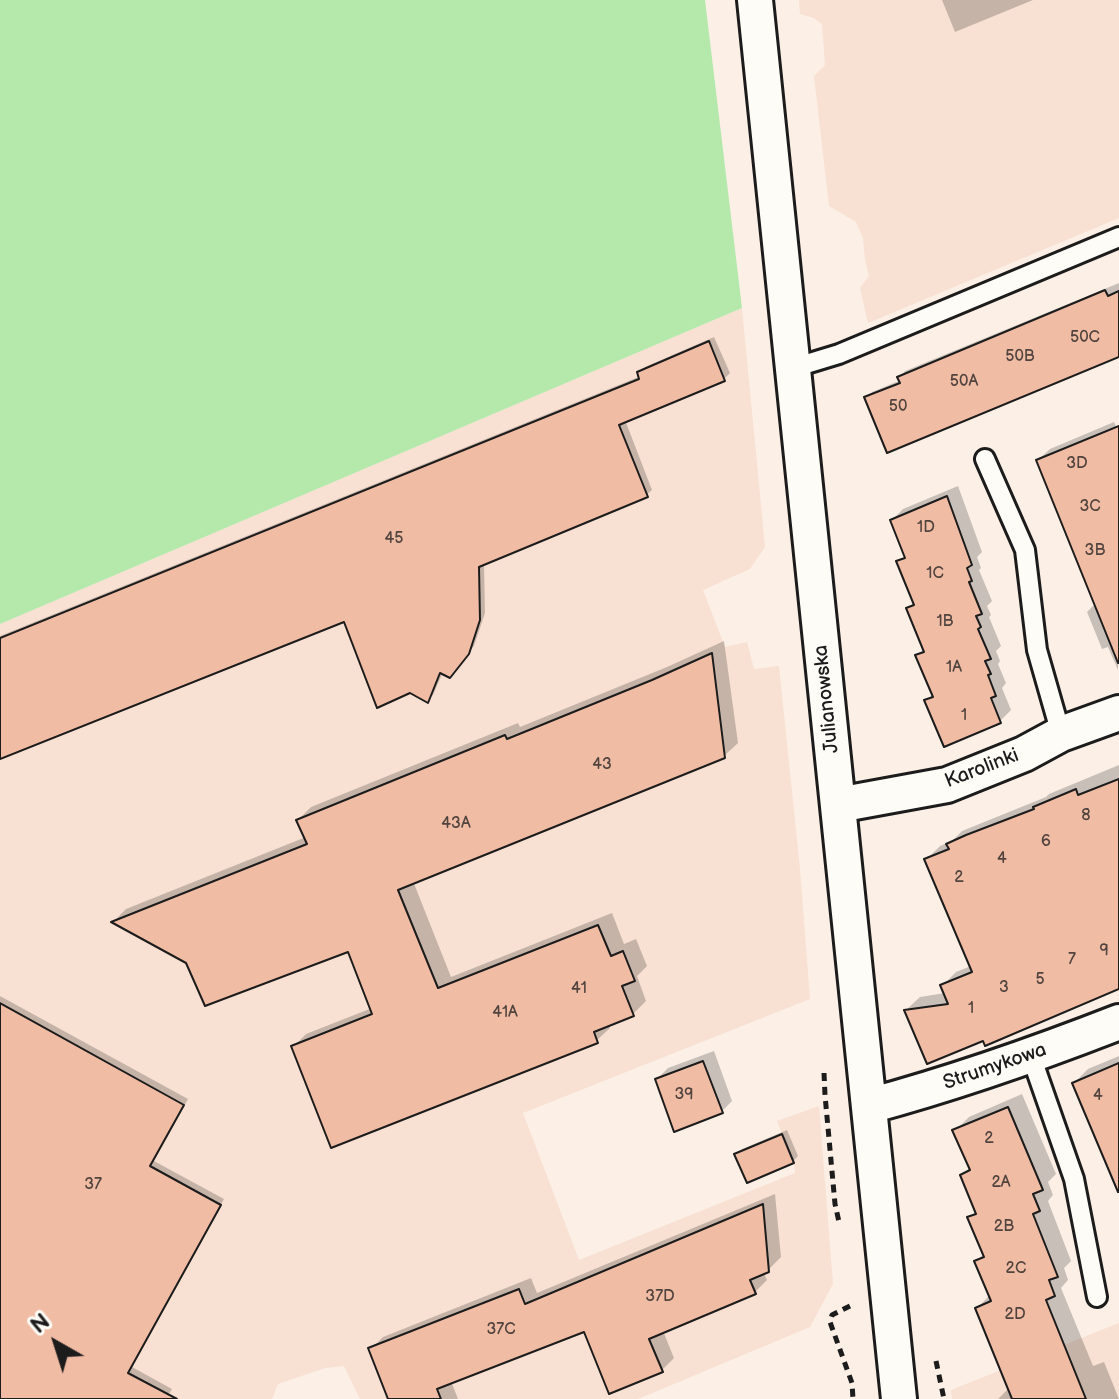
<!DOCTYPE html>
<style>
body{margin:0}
#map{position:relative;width:1119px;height:1399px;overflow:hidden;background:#fbefe6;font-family:"Balsamiq Sans",sans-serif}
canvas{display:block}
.north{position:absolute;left:16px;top:1303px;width:80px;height:80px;-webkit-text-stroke:6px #fdfcf7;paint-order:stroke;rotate:321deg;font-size:22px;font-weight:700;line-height:32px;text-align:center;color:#1c1c1c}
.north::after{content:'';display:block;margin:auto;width:28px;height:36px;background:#1c1c1c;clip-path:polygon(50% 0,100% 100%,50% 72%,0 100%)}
</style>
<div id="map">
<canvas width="1119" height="1399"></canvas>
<div class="north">N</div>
</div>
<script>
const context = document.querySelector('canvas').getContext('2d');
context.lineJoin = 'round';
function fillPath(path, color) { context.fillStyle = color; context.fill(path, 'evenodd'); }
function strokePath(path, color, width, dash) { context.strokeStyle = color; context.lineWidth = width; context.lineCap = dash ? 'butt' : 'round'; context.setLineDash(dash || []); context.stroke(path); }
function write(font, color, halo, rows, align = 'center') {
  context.font = font + ' "Balsamiq Sans",sans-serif'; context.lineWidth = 8; context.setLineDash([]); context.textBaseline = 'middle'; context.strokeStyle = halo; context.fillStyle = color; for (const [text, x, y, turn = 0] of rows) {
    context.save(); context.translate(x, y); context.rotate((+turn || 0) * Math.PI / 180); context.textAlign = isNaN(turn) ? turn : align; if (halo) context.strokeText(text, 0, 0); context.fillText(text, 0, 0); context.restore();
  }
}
const built = new Path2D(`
 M799,0H1119V218L868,323L860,288L869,276L865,260L863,238L856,222L829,206L814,76L825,65L822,24L814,18L800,14Z
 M742,308L765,547L750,569L703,590L725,647L747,642L754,669L779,666L800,869L810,999L523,1113L579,1260L795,1173L794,1163L747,1183L734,1154L782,1134L777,1121L819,1106L833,1284L810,1327L638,1399H360L344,1366L325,1368L278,1384L272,1399H0V624Z
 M1119,1323V1399H952L951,1390Z`);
const green = new Path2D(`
 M0,0H705L742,308L0,624Z`);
const shadow = new Path2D(`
 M942,0H1033L955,32Z
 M1119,283V354L867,398L872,392L901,380L900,377L905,371Z
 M714,337L730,373L724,379L625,420L652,490L646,495L484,563L485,613L474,646L456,670L443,672L433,695L427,700L345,619L0,757V636L641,376L639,373L645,367Z
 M1114,422L1119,433L1118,670L1108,647L1102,649L1087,612L1096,603L1038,460L1050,449Z
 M958,486L982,552L977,557L981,568L979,570L992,601L987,606L991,615L989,617L1001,646L996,651L1000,661L998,664L1006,683L1002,688L1011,710L1000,721L926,701L933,694L917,655L924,649L908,609L915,601L899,562L906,555L892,520L903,509Z
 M724,641L738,743L724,756L413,881L451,977L612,913L624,944L636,939L647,966L637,976L646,1001L633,1014L608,1024L610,1028L596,1041L293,1047L306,1034L372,1008L349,949L188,961L114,921L126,909L306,837L298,820L311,807L518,723L520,727L667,667Z
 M1119,765V988L984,1038L906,1010L920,997L945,993L942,986L956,972L971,966L927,859L940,846L952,841L962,831L1046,797L1049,794Z
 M0,996L188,1099L154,1161L224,1199L132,1367L172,1389L166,1399H0Z
 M714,1051L732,1101L721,1112L657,1079L668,1068Z
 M1119,1056V1191L1074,1083L1088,1069Z
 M1022,1094L1056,1174L1048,1182L1053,1195L1048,1201L1071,1261L1064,1268L1068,1280L1061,1288L1093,1366L1104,1362L1119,1399H998L1009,1388L977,1308L991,1294L977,1261L985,1253L970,1218L977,1210L963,1175L971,1167L955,1131L969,1117Z
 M787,1130L798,1156L793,1161L737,1154L742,1149Z
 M775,1194L781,1257L768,1270L763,1272L767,1280L755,1292L663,1331L674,1358L661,1371L585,1329L451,1381L458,1399H390L371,1349L383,1337L531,1278L537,1293Z`);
const building = new Path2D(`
 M1105,290L1108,296L1119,291V357L887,453L864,397L900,383L897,377Z
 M709,341L725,381L619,425L648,497L479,567L480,620L469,654L450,678L440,673L428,703L410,693L377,708L344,622L0,759V638L639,379L637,372Z
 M1119,426V663H1118L1036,460Z
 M947,496L972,565L967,568L972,581L969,582L982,614L976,616L981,627L978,629L991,659L985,661L991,674L988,675L996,696L991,698L1001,723L944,747L924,700L933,697L915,655L924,652L906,608L914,605L896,561L905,558L890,520Z
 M712,653L725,758L398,890L438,988L598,925L611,956L623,951L635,981L622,986L634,1016L594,1032L598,1043L331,1148L291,1046L372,1014L348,952L205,1006L186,963L111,922L307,844L296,820L505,735L507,739L652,680Z
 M1119,779V989L985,1046L983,1041L927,1064L904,1010L948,1004L940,985L972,972L924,859L949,849L946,844L966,835L1034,809L1033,807L1076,789L1078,795Z
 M0,1003L184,1105L150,1166L221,1205L128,1373L177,1399H0Z
 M703,1061L723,1113L674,1132L655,1079Z
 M1119,1063V1192H1118L1072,1083Z
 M1008,1107L1043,1190L1033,1194L1040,1211L1033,1214L1058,1277L1049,1280L1055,1296L1046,1300L1086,1399H1012L975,1308L991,1301L974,1261L984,1257L967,1217L976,1214L960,1175L970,1170L952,1130Z
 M782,1134L794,1163L747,1183L734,1154Z
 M763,1204L769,1272L750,1280L756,1294L649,1339L663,1372L609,1394L584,1332L437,1389L441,1399H388L368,1348L519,1289L525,1304Z`);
const path = new Path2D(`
 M824,1073L825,1095L835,1204L839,1222
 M850,1306L832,1315L830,1322L852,1383L853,1399
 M936,1361L944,1399`);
const lane = new Path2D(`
 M793,368L839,354L1119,237
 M985,459L1025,550L1037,650L1061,734
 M1031,1056L1074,1179L1097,1297`);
const street = new Path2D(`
 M755,0L899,1399
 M838,805L947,785L1024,754L1061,734L1119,713
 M869,1106C954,1083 1037,1054 1119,1022`);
const numberNames = [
 ["50C",1085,338],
 ["50B",1020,357],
 ["50A",964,382],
 ["50",898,407],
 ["3D",1077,464],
 ["3C",1090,507],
 ["1D",926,528],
 ["45",394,539],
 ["3B",1095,551],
 ["1C",935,574],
 ["1B",945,622],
 ["1A",954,668],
 ["1",964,716],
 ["43",602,765],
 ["8",1086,816],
 ["43A",456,824],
 ["6",1046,842],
 ["4",1002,859],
 ["2",959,878],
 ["9",1104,951],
 ["7",1072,960],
 ["5",1040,980],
 ["3",1004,988],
 ["41",579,989],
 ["1",971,1009],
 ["41A",505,1013],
 ["39",684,1095],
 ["4",1098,1096],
 ["2",989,1139],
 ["2A",1001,1183],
 ["37",93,1185],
 ["2B",1004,1227],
 ["2C",1016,1269],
 ["37D",660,1297],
 ["2D",1015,1315],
 ["37C",501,1330]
];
const streetNames = [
 ["Julianowska",827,699,-96],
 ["Karolinki",982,769,-21],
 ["Strumykowa",995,1067,-19]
];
fillPath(built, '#f8e0d2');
fillPath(green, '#b4e9ab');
fillPath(shadow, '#0003');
fillPath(building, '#f1bca4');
strokePath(building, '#1c1c1c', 2);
strokePath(lane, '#1c1c1c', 24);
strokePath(street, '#1c1c1c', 40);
strokePath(path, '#1c1c1c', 5, [8, 6]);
strokePath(lane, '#fdfcf7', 18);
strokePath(street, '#fdfcf7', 34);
write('16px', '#51443e', null, numberNames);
write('20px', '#1c1c1c', '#fdfcf7', streetNames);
</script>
